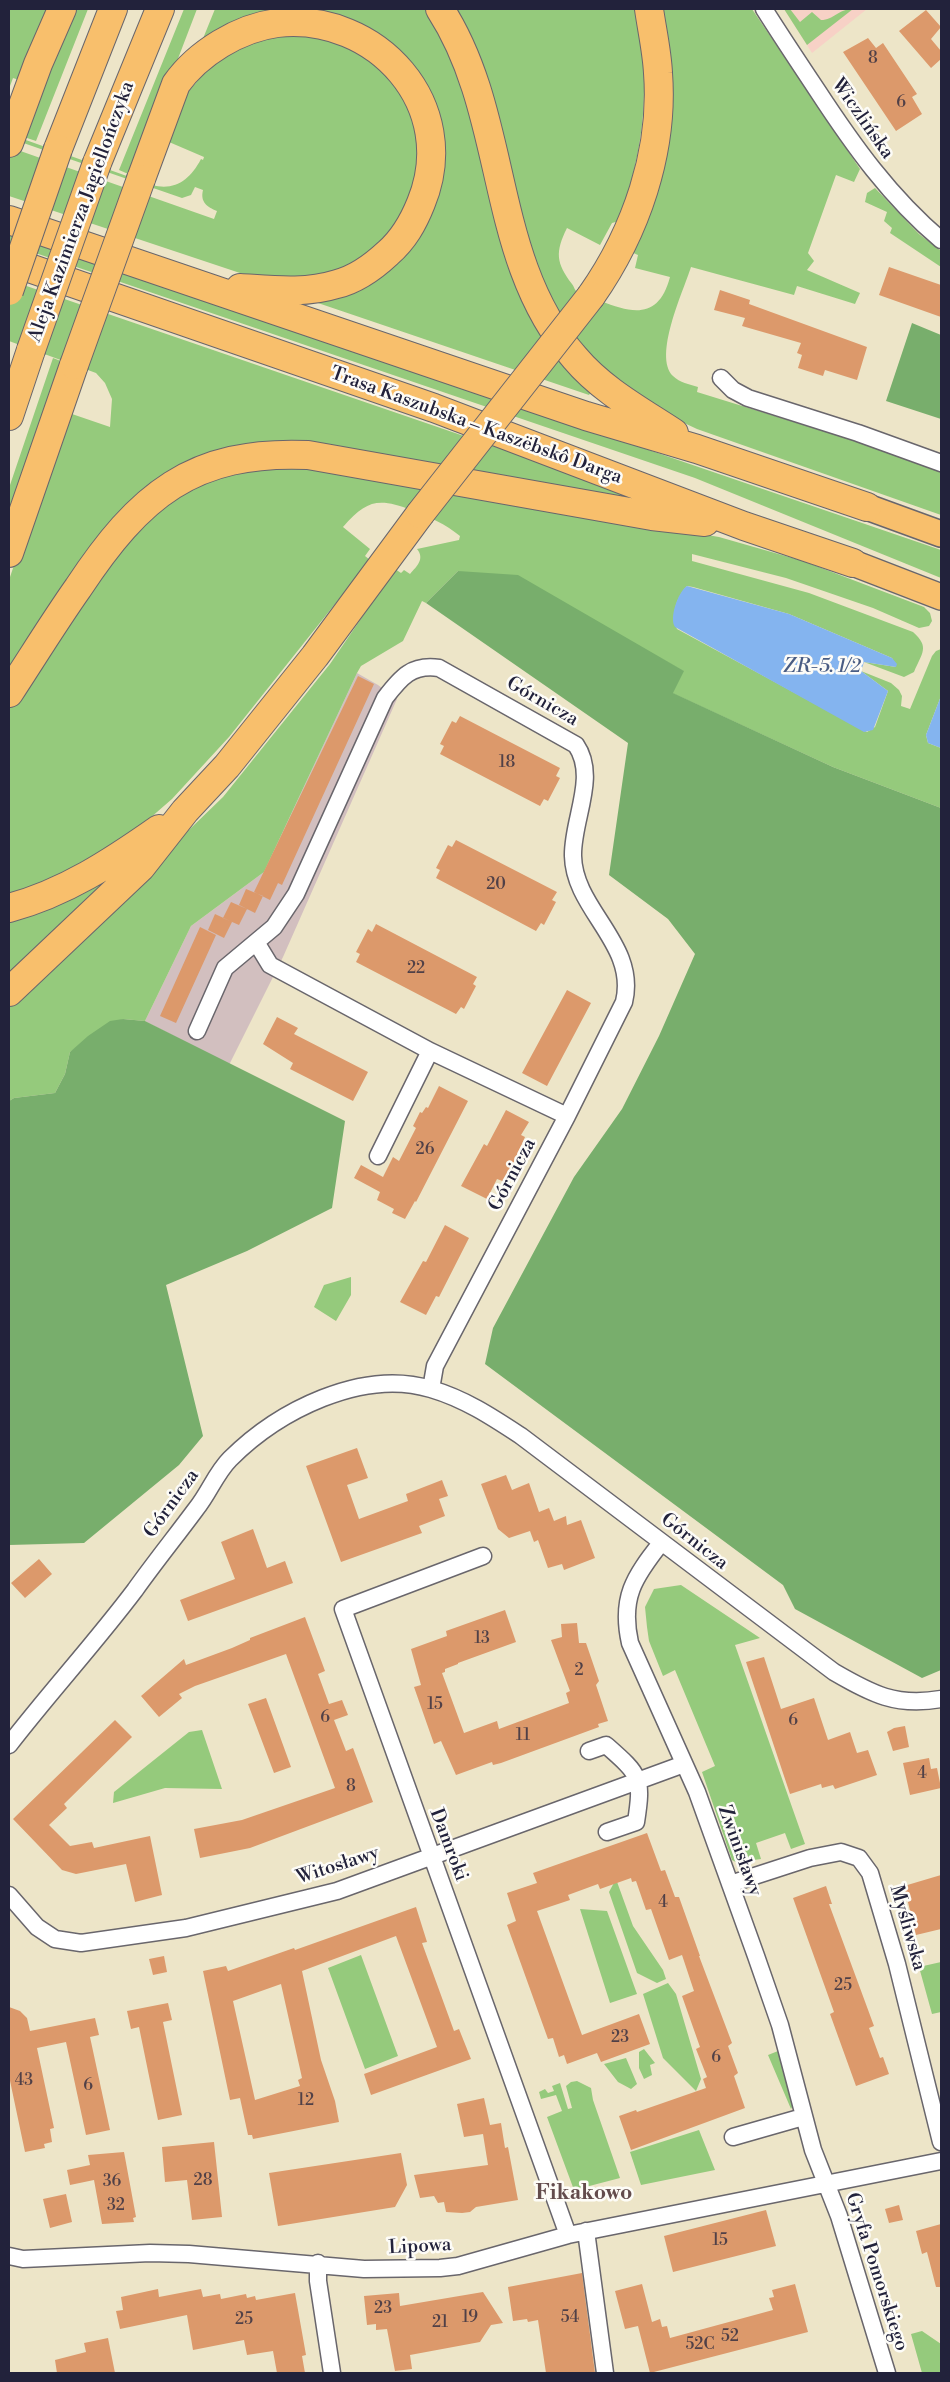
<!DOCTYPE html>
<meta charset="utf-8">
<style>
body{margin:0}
#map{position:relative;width:950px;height:2382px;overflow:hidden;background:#ede5c8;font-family:"Libre Bodoni",serif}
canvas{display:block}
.frame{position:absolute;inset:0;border:10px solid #22223b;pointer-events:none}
</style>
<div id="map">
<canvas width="950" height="2382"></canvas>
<div class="frame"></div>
</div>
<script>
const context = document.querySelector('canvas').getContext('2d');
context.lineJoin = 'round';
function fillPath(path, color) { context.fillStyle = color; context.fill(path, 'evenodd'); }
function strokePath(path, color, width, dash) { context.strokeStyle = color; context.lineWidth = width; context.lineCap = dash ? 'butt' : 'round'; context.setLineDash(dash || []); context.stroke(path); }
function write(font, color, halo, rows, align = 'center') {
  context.font = font + ' "Libre Bodoni",serif'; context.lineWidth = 5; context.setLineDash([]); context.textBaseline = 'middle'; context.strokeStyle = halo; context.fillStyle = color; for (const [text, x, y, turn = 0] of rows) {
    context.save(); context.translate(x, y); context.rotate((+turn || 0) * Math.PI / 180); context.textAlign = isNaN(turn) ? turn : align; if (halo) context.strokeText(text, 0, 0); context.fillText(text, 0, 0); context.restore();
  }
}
const built = new Path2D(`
 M784,9H867L812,53Z`);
const industrial = new Path2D(`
 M357,673L378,685L397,699L283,957L229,1065L145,1021L191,926L264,872Z`);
const green = new Path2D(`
 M9,9H51L19,80L13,78L10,86Z
 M73,9H88L36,141L24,137Z
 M184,9H197L133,176L119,170Z
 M215,9H425L436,25L464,87L504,250L517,286L591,392L589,395L318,303L353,289L441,157L361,27L202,41Z
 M454,9H636C651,87 645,146 619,221L612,223L600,245L567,228C555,252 556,263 572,284C574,286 574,289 576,291C582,295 594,298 601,301C633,314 659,319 670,277L635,268L638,255L631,252L661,9H752L860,169L854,182L836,175L808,253L814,261L807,270L860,293L855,304L797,286L794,295L691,267C683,292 653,356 673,376C680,383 689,384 698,387L697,392L865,444L941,471V515L697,429L665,414L601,368L570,332L540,279Z
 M784,9H790L800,22L812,12L821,20C834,20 838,9 853,9L807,45Z
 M267,35L337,38L393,77L414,117L421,161L405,216L363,261L306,280L246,275L9,196V147L214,219L217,211C207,207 200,202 203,190L195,187L191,195L182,198L9,138V134L152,185C175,191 190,180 201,159L203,160L204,157L169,142L173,134L167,132L185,96L213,62Z
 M875,188L919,234L941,251V267L890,233L892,228L884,221L887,212L865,202L867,193Z
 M9,231L941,550V578L695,478L9,244Z
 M9,280L665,505L474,475L197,461L9,677V580L63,420L69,422L72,414L110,427L112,399L105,383L96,373L9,341Z
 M53,358L66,363L9,527V488Z
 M280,463L719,537L803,561L924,607L930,613L932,621L929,626L919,628L873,608L786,578L692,554V561L809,593L913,632C930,647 922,653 914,672L904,677L864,662L896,667L892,658L789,614L693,587L687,586C676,598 671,614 677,629L867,732L875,727L888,691L861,671L891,683L899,690L902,696L901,706L910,709L932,656L936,651L941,649V696L926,735L928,743L941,748V808L833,767L672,693L683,671L616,633L458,571L426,603L422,601L403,641L361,666L357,673L264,872L191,926L145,1021L123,1019L70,1052L65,1074L55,1093L14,1098L9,1101V1004L223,797L330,664L395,569L401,573L404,570L410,574C417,566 425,559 417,549L459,540L460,536C445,524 430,517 412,510C379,498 367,499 343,527L370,549L365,556L370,560L229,737L172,799L142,825L85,864L9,896V708L114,550L192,484Z
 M106,880L109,881L9,981V921Z
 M351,1277V1295L336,1321L314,1307L324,1285Z
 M681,1585L760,1638L735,1645L805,1844L791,1849L785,1833L756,1843L761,1859L746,1861L747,1868L732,1860L702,1772L715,1766L675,1670L663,1676L649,1641L647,1627L645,1607L654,1589Z
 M202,1730L222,1789L165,1788L113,1803L114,1792L189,1732Z
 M616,1879L633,1926L663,1970L666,1979L657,1983L637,1973L609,1892Z
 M580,1909L607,1911L637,1994L610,2003Z
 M361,1955L398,2056L365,2069L328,1968Z
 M941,1962V2012L932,2014L919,1967Z
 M668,1983L676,1994L701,2079L696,2091L663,2058L643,1994Z
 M644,2049L655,2063L650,2065L652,2075L644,2079L639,2068V2052Z
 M783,2049L795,2102L791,2109L768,2055Z
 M626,2058L637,2084L631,2089L618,2082L604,2064Z
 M577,2081L591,2088L593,2100L620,2178L574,2190L547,2117L562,2111L556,2095L541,2099L539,2092L545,2089L548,2093L554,2091L552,2086L560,2083L568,2109L572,2108L566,2086L571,2082Z
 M699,2130L715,2170L641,2185L630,2152Z
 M922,2331L941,2344V2373H922L911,2334Z`);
const forest = new Path2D(`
 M912,323L941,335V419L886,401Z
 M458,571L518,575L684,671L673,693L833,767L941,808V1670L922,1678L795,1609L783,1585L485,1364L493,1328L574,1177L622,1109L659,1036L695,954L668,919L609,875L628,743L426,603Z
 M123,1019L145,1021L345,1121L332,1208L247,1251L166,1285L203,1436L179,1465L84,1543L9,1545V1101L14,1098L55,1093L65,1074L70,1052L88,1036L110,1021Z`);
const water = new Path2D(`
 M687,586L789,614L892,658L897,664L896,667L864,662L861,671L888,691L873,730L864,732L675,627C669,618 678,592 687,586Z
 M941,696V748L928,743L926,735Z`);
const building = new Path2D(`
 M926,10L941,27L931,39L941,51V59L931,68L899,31Z
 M868,38L876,48L883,43L917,94L912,97L922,114L896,131L843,52Z
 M889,267L941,285V317L879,295Z
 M720,290L750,300L749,304L867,347L857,380L825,370L823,376L798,368L802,355L797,353L801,343L742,326L745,318L714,310Z
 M358,676L374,684L282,885L278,883L270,900L254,892Z
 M460,716L560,768L556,776L560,778L548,801L544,799L540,806L440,754L444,746L440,744L452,721L456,723Z
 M456,840L557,892L552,900L556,902L544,925L541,923L536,931L436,878L440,870L436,868L448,845L452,847Z
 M246,889L263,896L255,913L239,905Z
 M231,902L247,909L239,925L223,918Z
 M215,914L232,922L224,938L208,930Z
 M376,924L477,977L473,984L476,986L464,1009L461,1007L456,1014L356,962L360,954L356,952L368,929L372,932Z
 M200,927L216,935L176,1023L160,1016Z
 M567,990L591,1003L547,1086L522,1073Z
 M277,1017L298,1028L294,1034L368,1072L353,1101L290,1069L293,1063L263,1044Z
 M439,1086L468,1101L416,1202L415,1201L405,1219L392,1213L394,1209L377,1200L380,1192L354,1178L361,1165L383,1177L393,1157L399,1161L416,1128L413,1126L420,1112L422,1113L426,1107L428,1108Z
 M506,1110L529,1122L521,1135L525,1137L505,1182L497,1179L487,1199L461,1186L484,1144L487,1146Z
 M445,1225L469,1238L439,1297L436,1296L426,1315L400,1302L423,1261L426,1262Z
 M357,1448L368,1478L347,1485L359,1519L408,1501L406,1494L442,1480L448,1496L439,1499L445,1516L419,1526L422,1533L341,1562L306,1466Z
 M506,1475L512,1490L529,1483L539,1512L549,1508L554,1521L566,1516L567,1525L581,1520L595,1558L564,1570L562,1564L548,1568L538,1540L534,1542L530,1531L509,1538L498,1529L481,1484Z
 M253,1529L267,1568L285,1561L293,1583L188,1621L180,1600L235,1579L221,1542Z
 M39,1559L52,1574L25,1598L11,1583Z
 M505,1610L516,1642L458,1663V1664L445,1669V1672L442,1673L464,1733L497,1721L499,1729L569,1703L566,1693L570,1691L551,1640L562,1637L561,1624L577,1623L579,1643H586L599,1681L596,1685L608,1721L598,1724L599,1727L501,1763L493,1765L492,1762L456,1775L441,1741L434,1744L414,1687L421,1685L411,1649L447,1636L446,1631Z
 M305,1617L325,1671L318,1674L329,1704L342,1700L348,1715L334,1720L346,1751L353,1748L373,1802L250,1848L200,1858L194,1829L242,1820L335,1788L286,1654L195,1686L179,1694L182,1698L159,1717L141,1696L184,1659L186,1665L232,1648L250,1640V1638Z
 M764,1657L781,1709L814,1698L828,1740L850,1732L857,1753L868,1750L877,1775L835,1789L833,1785L822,1788L821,1784L790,1794L746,1662Z
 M266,1698L291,1767L274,1773L248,1704Z
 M115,1720L132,1737L64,1804L67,1808L49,1825L70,1846L92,1842L94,1848L150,1836L162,1895L135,1902L126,1864L76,1874L62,1870L13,1819Z
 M905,1726L909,1747L893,1751L887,1732L894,1728Z
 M929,1758L931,1769L937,1768L941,1788L910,1795L903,1763Z
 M647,1833L661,1871L665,1870L675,1897H679L700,1956H699L732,2043L728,2046L738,2073L734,2076L745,2108L631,2150L619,2116L636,2110L637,2112L706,2088L703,2079L707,2077L696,2049L700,2047L682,1996L694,1991L682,1955L669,1960L651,1909L646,1910L636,1881L632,1882L631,1878L600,1889L598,1884L568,1895L570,1900L537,1911L582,2035L639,2014L650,2044L601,2062L597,2053L567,2064L564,2055L559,2057L553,2038L548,2039L507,1925L516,1921L507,1893L537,1883L533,1873Z
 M941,1875V1929L916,1935L904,1886Z
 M826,1886L832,1904H829L874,2026L869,2028L880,2058L883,2057L889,2074L856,2086L830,2014L834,2012L793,1898Z
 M416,1907L427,1942L422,1943L454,2031L459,2029L471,2059L371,2095L364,2074L437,2047L396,1936L302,1971L321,2060L335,2101L339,2122L253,2139L252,2135H248L240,2098L230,2100L203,1971L226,1966L228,1971L294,1948L295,1950ZM281,1984L302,2078L298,2080L300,2086L255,2100L233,2001Z
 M164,1956L167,1972L153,1975L149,1959Z
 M168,2003L172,2020L163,2022L182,2115L158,2120L139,2027L131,2029L127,2011Z
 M9,2007L20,2011L27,2018L30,2031L95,2018L99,2035L90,2037L110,2130L86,2135L66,2042L37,2048L54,2128L50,2129L52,2142L44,2144L45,2148L25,2152L9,2076Z
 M484,2098L490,2125L501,2123L505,2148L508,2147L518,2200L476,2207L470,2212L462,2213L446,2212L444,2202L438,2203L434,2196L420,2198L414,2175L488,2165L483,2134L464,2137L457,2104Z
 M214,2142L222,2217L192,2220L187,2180L165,2182L162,2147Z
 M124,2152L136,2217L133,2218L134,2222L102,2224L94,2180L70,2185L67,2170L90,2165L88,2155Z
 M401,2153L407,2185L395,2207L278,2226L269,2173Z
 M66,2194L72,2222L50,2228L43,2199Z
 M899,2205L903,2220L889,2223L885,2209Z
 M766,2210L776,2246L673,2272L664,2236Z
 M941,2224V2287H936L927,2252L922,2254L916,2231Z
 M582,2273L595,2373H546L538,2320L528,2322L527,2319L513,2321L508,2287Z
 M642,2284L652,2322L660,2319L662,2327L667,2326L670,2338L773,2310L769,2298L774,2297L772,2290L795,2284L808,2332L650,2373L638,2326L625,2329L615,2291Z
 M158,2289L159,2297L201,2289L203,2297L220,2294L221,2299L246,2294L247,2298L255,2296L256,2300L295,2293L306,2355L302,2356L305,2373H277L273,2351L247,2355L244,2340L193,2350L187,2315L120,2329L116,2311L123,2310L121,2297Z
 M483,2292L503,2323L491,2325L480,2342L410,2355L412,2369L395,2371L387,2329L376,2330V2324L367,2325L364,2296L399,2293L400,2306Z
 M108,2338L115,2373H57L55,2360L86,2352L84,2343Z`);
const street = new Path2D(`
 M764,9C781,36 799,63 817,90C853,145 890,197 941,240
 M721,378L733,390L748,398L858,433L941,463
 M256,942L270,965L430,1051L567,1116
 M197,1031L225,968L274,927L296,894L385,698C401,677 412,664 439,668L576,745C598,777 572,820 573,856C574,910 638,944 624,1002L567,1116L435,1366L431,1389
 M378,1156L430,1051
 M661,1543C634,1577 620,1598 630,1643L697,1792L756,1956L780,2025L813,2150L839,2216L887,2373
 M483,1556L343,1609L568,2235
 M9,1745C50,1692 95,1643 135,1590C155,1562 176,1536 196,1509C209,1493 216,1473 230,1459C278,1411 362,1368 431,1389C465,1399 492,1417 521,1436L834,1672C872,1694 896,1707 941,1699
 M589,1751L606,1745C640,1775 643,1777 636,1822L607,1832
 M730,1884L810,1858L841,1852L859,1858L870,1873L897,1964L941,2142
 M9,1895L37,1927L55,1939L81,1943L186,1928L337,1891L684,1764
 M733,2137L803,2117
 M586,2231L605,2373
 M9,2256L23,2259L150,2253L189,2254L364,2269L440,2268L458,2266L568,2235L941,2161
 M318,2263V2281L332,2373`);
const primary = new Path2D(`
 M867,507L941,534
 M853,563L941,597`);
const highway = new Path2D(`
 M440,9C510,117 488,259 575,358C602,390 639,410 674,433
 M9,143L38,64L62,9
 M58,149L113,9
 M97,163L160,9
 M141,179L176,84C198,53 239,28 277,23C377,12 461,106 421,203C413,223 404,239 388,253C373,267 357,279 337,284C305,294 273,290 240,288
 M9,220L586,416L697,449L867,507
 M9,261L434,408L744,526L853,563
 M591,296C636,232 664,151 658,73C657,52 652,30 649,9
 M9,416L31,350
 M9,553L74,365
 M9,693C32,658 54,622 78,588C139,496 192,450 308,455L652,516L705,522
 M9,908C65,893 112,862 159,829
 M9,992L141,867L185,811L227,766L315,656L420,514`);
const highwayBridge = new Path2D(`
 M9,291L58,149
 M31,350L97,163
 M74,365L141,179
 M420,514L591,296`);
const numberNames = [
 ["8",873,59],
 ["6",901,103],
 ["18",507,763],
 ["20",496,885],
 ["22",416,969],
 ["26",425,1150],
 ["13",482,1639],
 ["2",579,1671],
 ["15",435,1705],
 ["6",325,1718],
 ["6",793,1721],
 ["11",523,1736],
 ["4",922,1774],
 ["8",351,1787],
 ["4",663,1903],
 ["25",843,1986],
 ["23",620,2038],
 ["6",716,2058],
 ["43",24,2081],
 ["6",88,2086],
 ["12",306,2101],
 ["28",203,2181],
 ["36",112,2182],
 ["32",116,2206],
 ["15",720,2241],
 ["23",383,2309],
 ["19",470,2318],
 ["54",570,2318],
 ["25",244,2320],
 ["21",440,2323],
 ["52",730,2337],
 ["52C",700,2345]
];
const streetNames = [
 ["Wiczlińska",862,119,55],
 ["Aleja Kazimierza Jagiellończyka",82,212,-70],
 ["Trasa Kaszubska – Kaszëbskô Darga",476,426,20],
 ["Górnicza",542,702,30],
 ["Górnicza",513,1175,-62],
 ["Górnicza",172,1504,-54],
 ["Górnicza",694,1542,38],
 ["Damroki",448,1845,69],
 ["Zwinisławy",739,1851,70],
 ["Witosławy",338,1866,-18],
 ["Myśliwska",907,1928,74],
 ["Lipowa",420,2247,-3],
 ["Gryfa Pomorskiego",876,2272,72]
];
const waterNames = [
 ["ZR-5. 1/2",822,667]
];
const quarterNames = [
 ["Fikakowo",584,2194]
];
fillPath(built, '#f7d1c6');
fillPath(industrial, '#d2bfbf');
fillPath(green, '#95ca7c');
fillPath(forest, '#78ae6c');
fillPath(water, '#84b4ef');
fillPath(building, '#dc996b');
strokePath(street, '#69666c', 19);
strokePath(primary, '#69666c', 28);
strokePath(highway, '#69666c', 30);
strokePath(street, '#fff', 16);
strokePath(primary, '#f8bf6c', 25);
strokePath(highway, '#f8bf6c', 28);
strokePath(highwayBridge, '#69666c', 30, []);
strokePath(highwayBridge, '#f8bf6c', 28);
write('16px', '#504047', null, numberNames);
write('19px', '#22223b', '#fdfcf7', streetNames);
write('italic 20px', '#495c83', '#fdfcf7', waterNames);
write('bold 21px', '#634c4c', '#fdfcf7', quarterNames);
</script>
